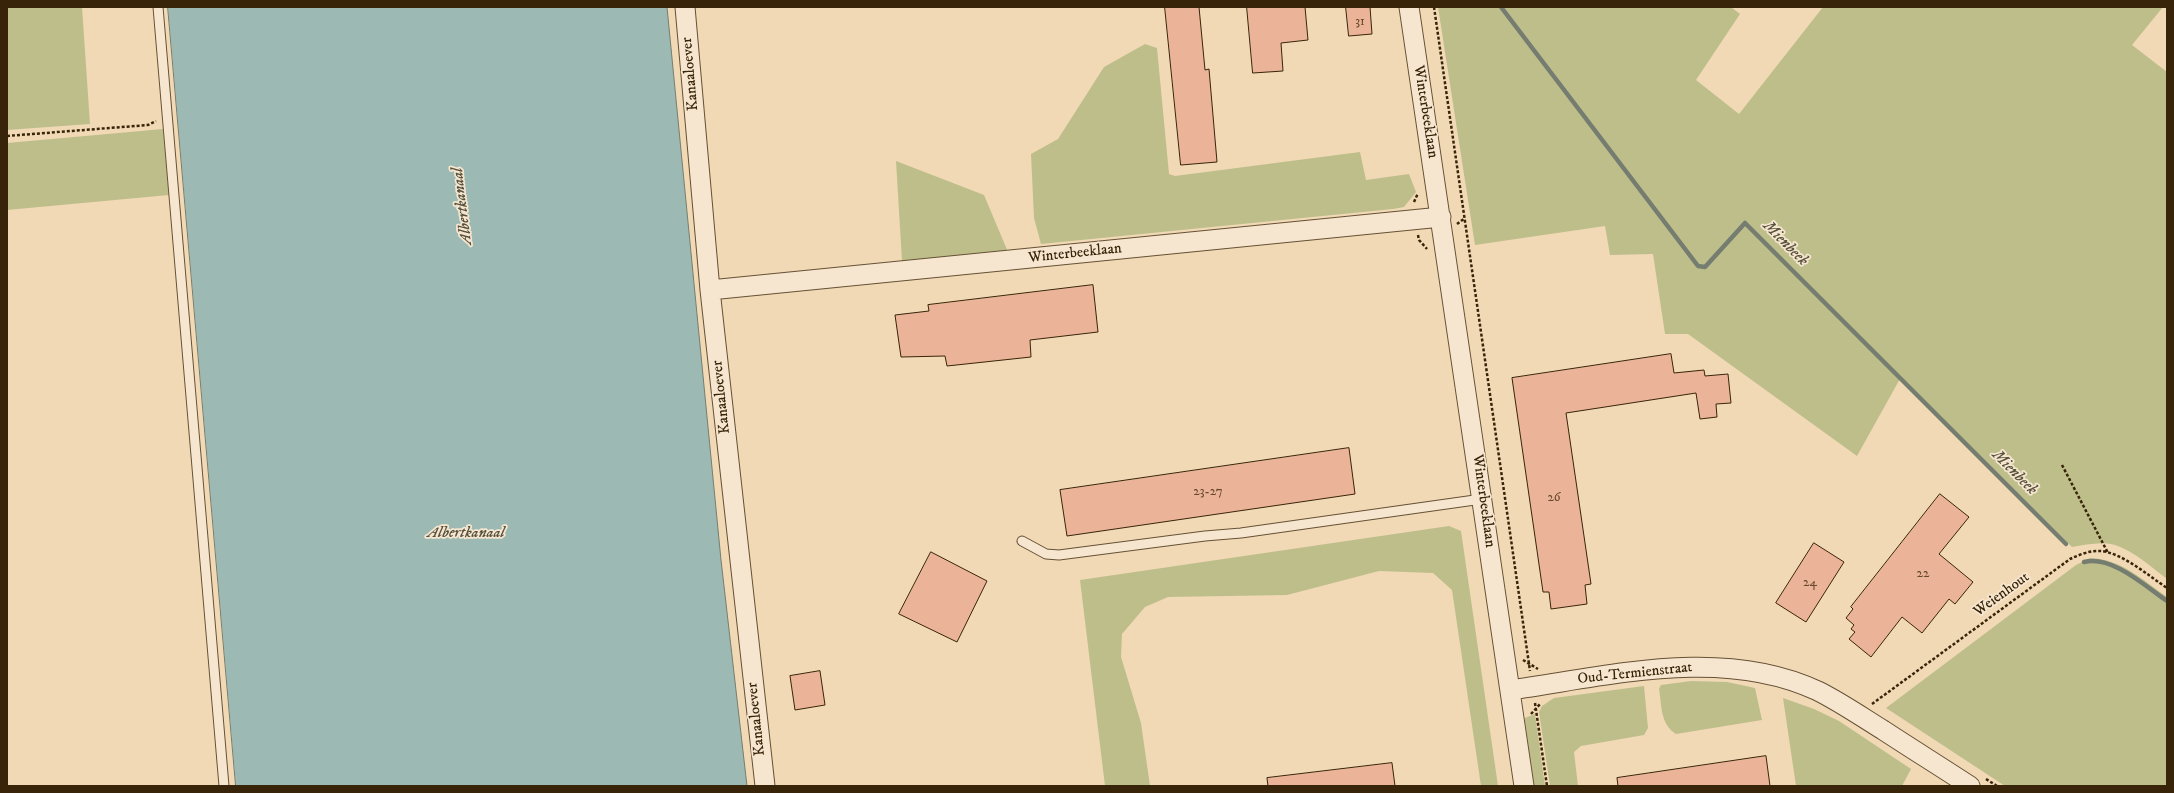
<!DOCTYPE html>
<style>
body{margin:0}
#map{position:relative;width:2174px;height:793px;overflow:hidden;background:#f1d9b6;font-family:"IM FELL DW Pica",serif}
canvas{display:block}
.frame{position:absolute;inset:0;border:8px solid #382408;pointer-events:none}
</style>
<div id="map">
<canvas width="2174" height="793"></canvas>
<div class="frame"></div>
</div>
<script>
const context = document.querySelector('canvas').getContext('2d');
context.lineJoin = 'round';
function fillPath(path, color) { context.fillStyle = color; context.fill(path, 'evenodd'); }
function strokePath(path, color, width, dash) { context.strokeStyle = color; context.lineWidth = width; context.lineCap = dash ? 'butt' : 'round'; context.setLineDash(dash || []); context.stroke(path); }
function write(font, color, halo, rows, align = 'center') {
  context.font = font + ' "IM FELL DW Pica",serif'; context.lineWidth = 3.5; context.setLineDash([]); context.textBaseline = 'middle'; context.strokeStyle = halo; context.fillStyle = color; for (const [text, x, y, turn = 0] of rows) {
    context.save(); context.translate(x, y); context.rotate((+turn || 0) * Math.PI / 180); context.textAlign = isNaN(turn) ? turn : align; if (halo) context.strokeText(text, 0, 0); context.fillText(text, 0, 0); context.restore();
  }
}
const green = new Path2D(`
 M7,7H82L90,124L7,130Z
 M1438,7H1731L1740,14L1696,80L1739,114L1823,7H2163L2132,45L2167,72V579C2151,567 2134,551 2115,545C2102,541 2085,545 2072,547L1901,377L1857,456L1688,334H1665L1653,254L1610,255L1605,226L1475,245Z
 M1145,44L1157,48L1169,174L1175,176L1360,152L1366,180L1409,174L1416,192L1404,207L1393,209L1041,244L1034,218L1031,154L1058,139L1104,67Z
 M163,129L169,195L7,210V143Z
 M896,161L984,195L1008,252L902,261Z
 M1449,526L1461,531L1498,786H1481L1452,590L1433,573L1379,571L1287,595L1168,597L1145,607L1122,634L1121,657L1141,723L1150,786H1105L1080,580Z
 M2090,558C2121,559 2143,580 2167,597V786H2005L1886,708L2076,565Z
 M1691,681L1727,682L1755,688L1762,720L1676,734C1660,724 1662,706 1659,689L1661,685Z
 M1644,686L1648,728L1644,735L1581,746L1574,752L1578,786H1550L1539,712L1542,706L1554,698Z
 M1783,698L1814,709L1839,721L1911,769L1902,786H1796Z
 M1535,714L1545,786H1534L1525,722V718Z`);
const water = new Path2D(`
 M168,7H667L721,560L747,786H236Z`);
const stream = new Path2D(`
 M1501,7L1698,266L1705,267L1745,223L2066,544
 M2084,562C2112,555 2145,586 2167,601`);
const building = new Path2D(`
 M1165,7H1199L1205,70L1209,69L1217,162L1181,165Z
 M1247,7H1305L1308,40L1281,43L1283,71L1253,73Z
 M1346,7H1370L1372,34L1349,36Z
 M1093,285L1098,332L1030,340L1031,357L947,366L945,356L901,357L895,315L929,311L928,305Z
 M1671,354L1674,373L1704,370L1705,376L1728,374L1731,403L1716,404L1717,417L1700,419L1696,393L1566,413L1591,584L1585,585L1587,604L1551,609L1549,592H1543L1512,378Z
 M1349,448L1355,494L1067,536L1060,490Z
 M1940,494L1969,517L1939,554L1973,582L1955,604L1949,599L1922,633L1902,617L1871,657L1849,639L1855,632L1851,629L1854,625L1846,618L1853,609L1851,607Z
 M1814,543L1844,562L1806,622L1776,603Z
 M931,552L987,581L957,642L899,614Z
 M820,671L825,705L795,710L790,676Z
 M1766,756L1770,786H1618L1617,778Z
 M1392,763L1395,786H1268L1267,778Z`);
const path = new Path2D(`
 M1434,7L1530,671
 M7,136L148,125L156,121
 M1414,202L1418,193
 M1457,224L1465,218
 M1418,235L1419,240L1427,249
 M2062,465L2108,553
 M1523,660L1538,669
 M1535,703L1547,786
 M1872,704L2070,559C2079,555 2090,550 2100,551C2121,552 2149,576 2167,588
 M1531,714L1541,703
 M1986,779L1997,786`);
const service = new Path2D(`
 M158,7L224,786
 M1022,541L1046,554L1059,555L1205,536L1241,533L1482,499`);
const minor = new Path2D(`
 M685,7L710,290L765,786
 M1409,7L1524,786
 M710,290L1441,217
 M1510,690C1610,676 1722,646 1818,691C1840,702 1862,717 1883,730C1912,749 1941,767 1970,786`);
const numberNames = [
 ["31",1360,22],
 ["23-27",1208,492],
 ["26",1554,498],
 ["22",1923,574],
 ["24",1810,583]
];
const streetNames = [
 ["Kanaaloever",691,74,-95],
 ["Winterbeeklaan",1425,112,81],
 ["Winterbeeklaan",1075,254,-6],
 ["Kanaaloever",722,397,-96],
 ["Winterbeeklaan",1483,501,82],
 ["Weienhout",2002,595,-36],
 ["Oud-Termienstraat",1635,674,-6],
 ["Kanaaloever",757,719,-96]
];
const waterNames = [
 ["Albertkanaal",463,206,-97],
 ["Mienbeek",1785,244,45],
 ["Mienbeek",2014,473,45],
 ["Albertkanaal",466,534]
];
fillPath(green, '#bebe8b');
fillPath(water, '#9cb9b4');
strokePath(water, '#747d6f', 1);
strokePath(stream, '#747d6f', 4.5);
fillPath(building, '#ebb397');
strokePath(building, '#382408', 1);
strokePath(service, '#665134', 11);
strokePath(minor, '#665134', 21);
strokePath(path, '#382408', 2.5, [3, 2]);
strokePath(service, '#f6e6d0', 9);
strokePath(minor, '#f6e6d0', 19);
write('13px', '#65482c', null, numberNames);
write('15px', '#382408', '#f6e6d0', streetNames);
write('italic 16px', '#56513c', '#f6e6d0', waterNames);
</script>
